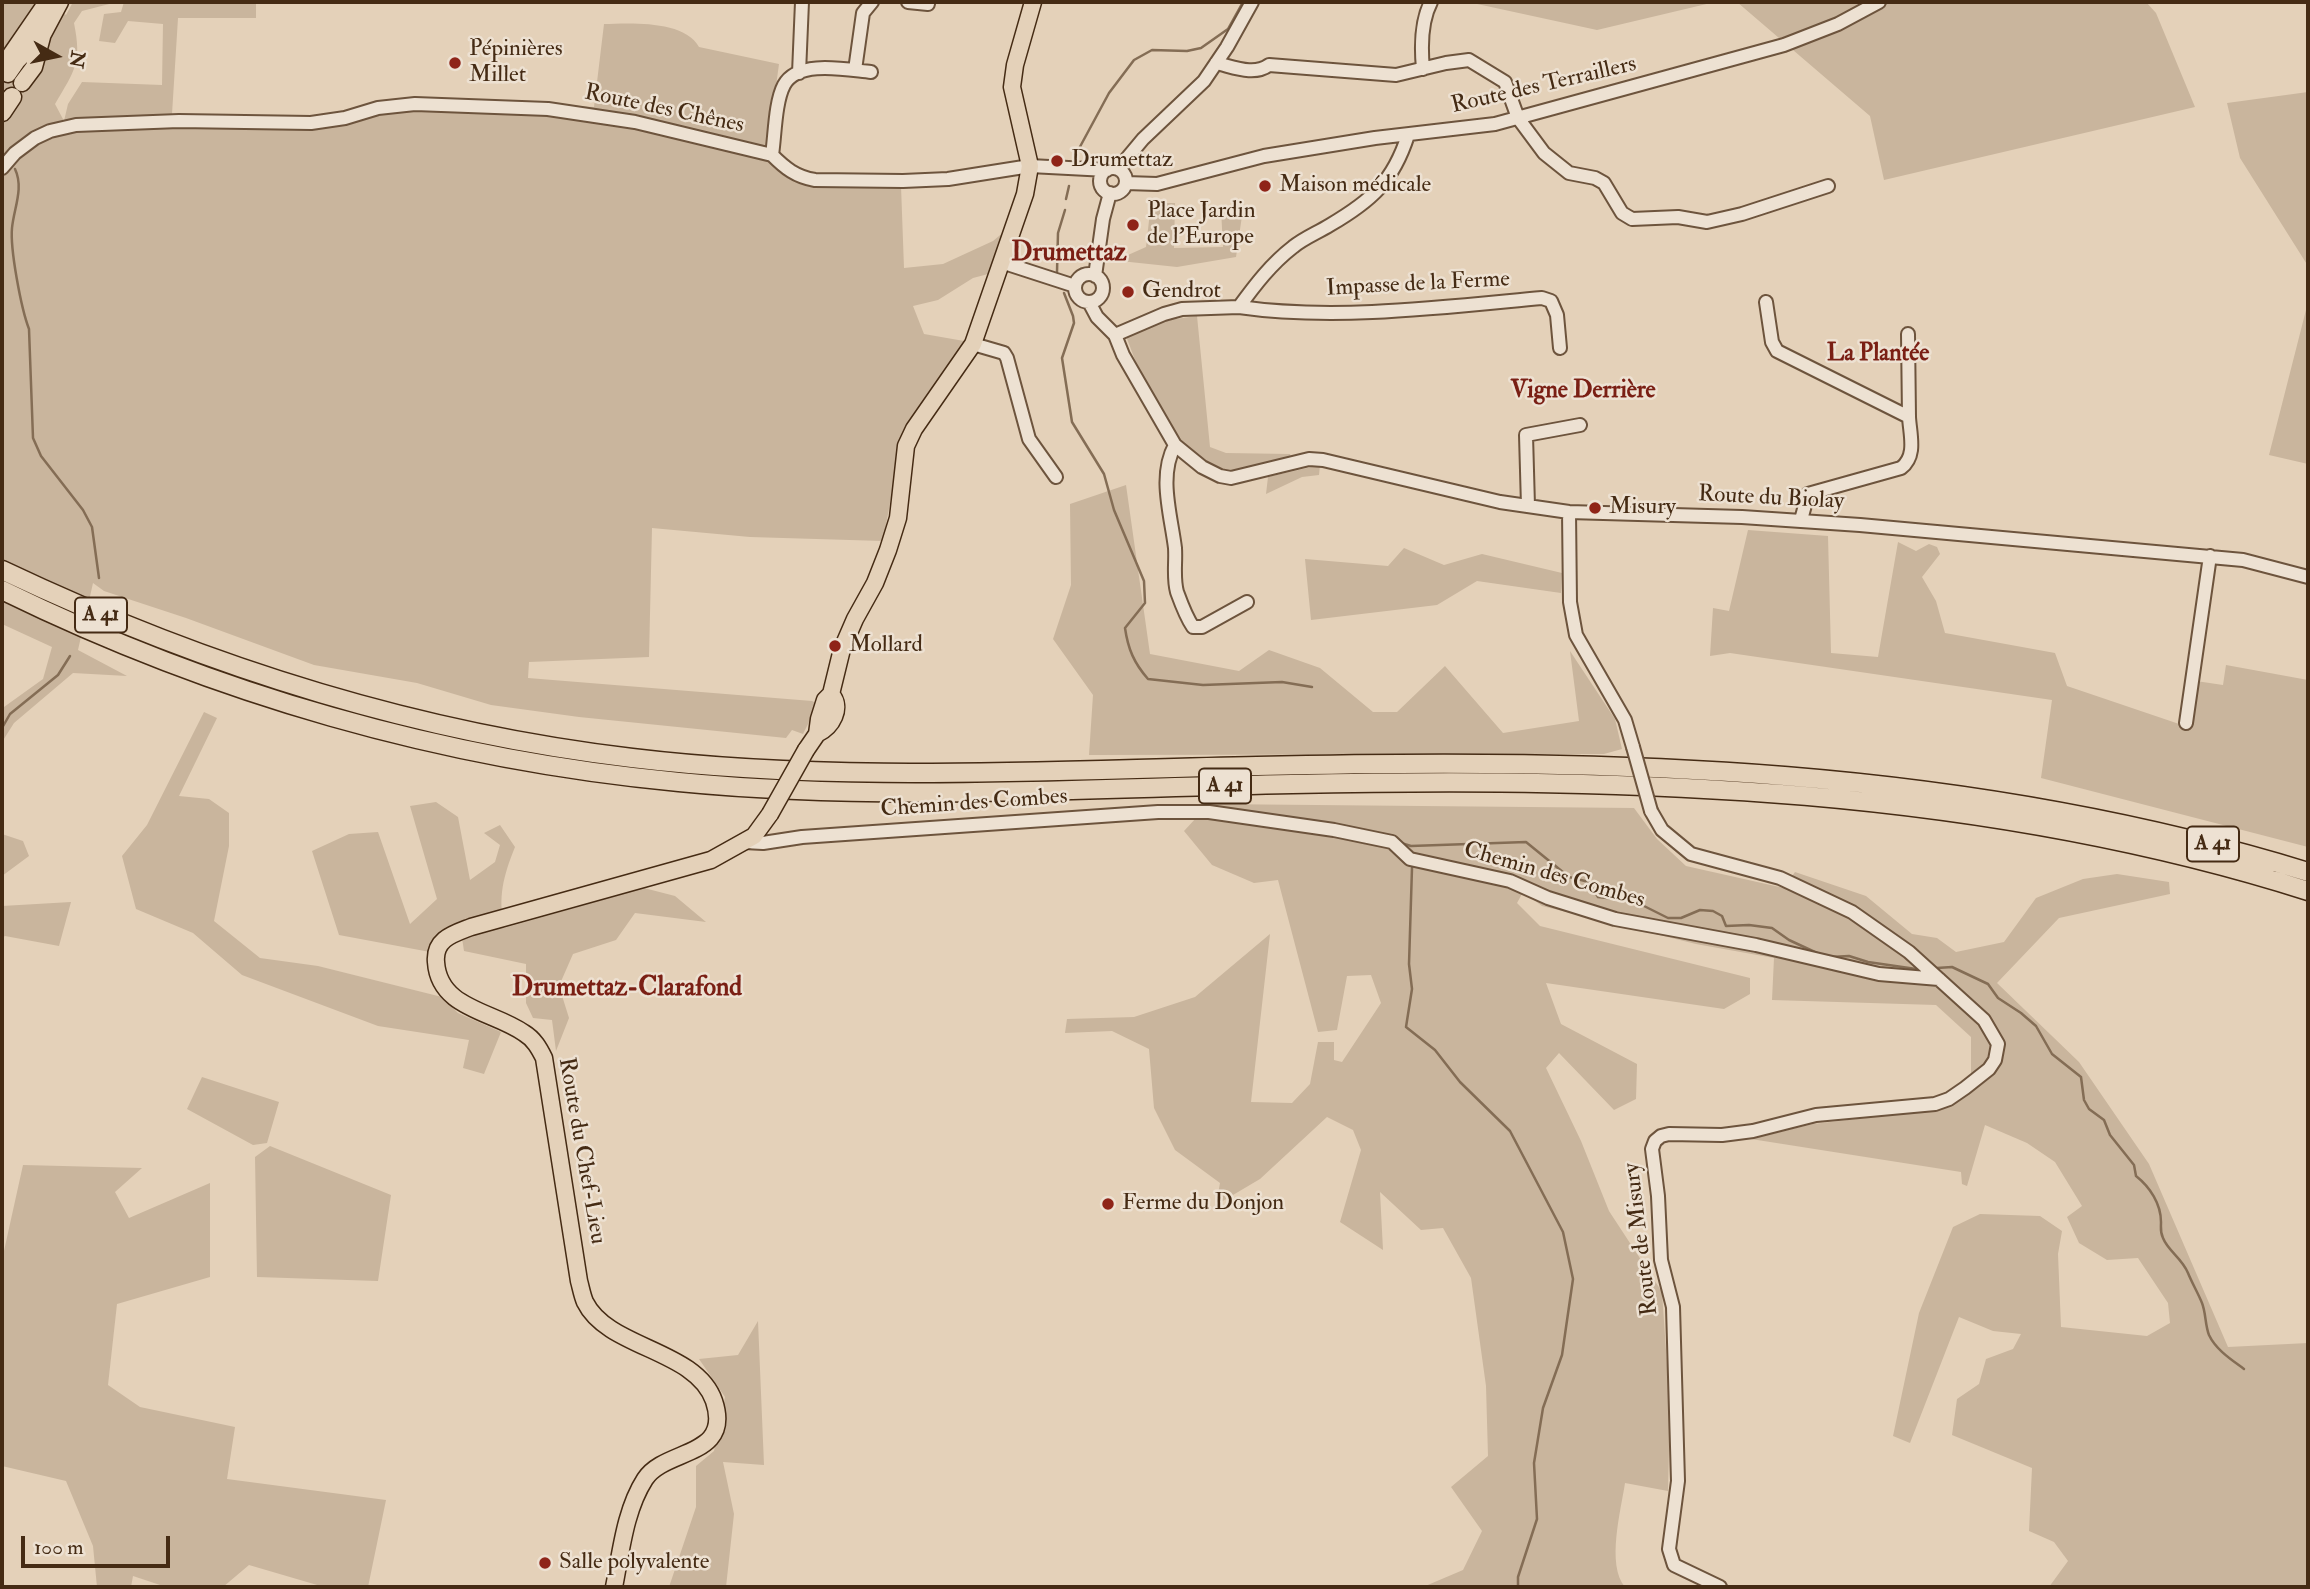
<!DOCTYPE html>
<meta charset="utf-8">
<style>
body{margin:0}
#map{position:relative;width:2310px;height:1589px;overflow:hidden;background:#e4d1b9;font-family:"IM FELL Double Pica",serif}
canvas{display:block}
.frame{position:absolute;inset:0;border:4px solid #452b14;pointer-events:none}
.north{position:absolute;left:21px;top:21px;width:70px;height:70px;-webkit-text-stroke:5px #ede1d2;paint-order:stroke;rotate:99deg;font-size:19px;font-weight:700;line-height:28px;text-align:center;color:#452b14}
.north::after{content:'';display:block;margin:auto;width:24px;height:32px;background:#452b14;clip-path:polygon(50% 0,100% 100%,50% 72%,0 100%)}
.scale{position:absolute;left:21px;top:1536px;width:149px;height:32px;box-sizing:border-box;border:4px solid #452b14;border-top:0;padding-left:9px;font-size:21px;line-height:24px;white-space:nowrap;color:#452b14;-webkit-text-stroke:5px #ede1d2;paint-order:stroke}
</style>
<div id="map">
<canvas width="2310" height="1589"></canvas>
<div class="frame"></div>
<div class="north">N</div>
<div class="scale">100 m</div>
</div>
<script>
const context = document.querySelector('canvas').getContext('2d');
context.lineJoin = 'round';
function fillPath(path, color) { context.fillStyle = color; context.fill(path, 'evenodd'); }
function strokePath(path, color, width, dash) { context.strokeStyle = color; context.lineWidth = width; context.lineCap = dash ? 'butt' : 'round'; context.setLineDash(dash || []); context.stroke(path); }
function write(font, color, halo, rows, align = 'center') {
  context.font = font + ' "IM FELL Double Pica",serif'; context.lineWidth = 5; context.setLineDash([]); context.textBaseline = 'middle'; context.strokeStyle = halo; context.fillStyle = color; for (const [text, x, y, turn = 0] of rows) {
    context.save(); context.translate(x, y); context.rotate((+turn || 0) * Math.PI / 180); context.textAlign = isNaN(turn) ? turn : align; if (halo) context.strokeText(text, 0, 0); context.fillText(text, 0, 0); context.restore();
  }
}
const green = new Path2D(`
 M2,2H51L66,15L73,2H117L82,11L74,23C82,63 75,70 55,104L64,121L68,104L82,82L162,85L163,24L128,21L115,43L99,41L104,14L121,12L124,2H256V18H178L172,114L254,118L329,117L381,102L453,98L594,107L604,24C630,23 685,20 699,47L779,64L766,159L797,181L901,186L904,268L943,264L993,241L1005,231L992,273L973,278L938,300L913,306L924,334L964,341L962,352L902,438L883,541L750,537L652,528L649,657L529,662L528,678L812,701L818,704L803,734L792,730L786,738L579,717L491,705L417,683L314,665L186,618L104,591L93,583L78,650L127,676L73,673L14,723L2,742V712L4,707L43,679L52,647L2,624Z
 M1468,2H1715L1597,30Z
 M1737,2H2146L2156,13L2195,107L1884,180L1870,116Z
 M2308,92V266L2240,158L2227,103Z
 M1151,203H1175L1174,248L1223,247L1221,209L1231,215L1243,209L1236,257L1177,267L1111,260L1112,255H1128L1146,247Z
 M2307,306H2308V464L2269,455Z
 M1197,316L1210,447L1226,453L1290,454L1292,460L1238,473L1222,471L1202,459L1177,439L1135,360L1126,336L1161,321Z
 M1320,465L1319,475L1302,477L1266,494L1268,477Z
 M1126,485L1150,654L1239,671L1269,650L1320,668L1373,712H1397L1445,666L1503,733L1579,721L1570,651L1615,719L1622,749L1604,754L1089,755L1093,695L1053,639L1071,585L1070,504Z
 M1748,530L1828,536L1831,653L1878,657L1898,542L1916,551L1929,544L1937,547L1940,554L1922,577L1936,601L1945,633L2055,653L2067,686L2188,727L2196,681L2223,685L2226,665L2308,680V847L2041,778L2052,700L1730,653L1710,656L1713,608L1729,611Z
 M1404,548L1444,565L1482,554L1562,573L1561,593L1477,581L1437,605L1311,620L1305,559L1388,566Z
 M204,712L217,718L179,796L209,799L229,813V846L214,921L260,958L318,966L442,997L458,1013L501,1032L484,1074L463,1068L469,1040L378,1026L242,975L193,933L136,909L122,856L147,825Z
 M436,802L458,817L470,880L495,862L500,845L484,833L500,825L515,847C503,877 498,896 504,928L644,888L675,896L706,922L635,913L616,940L573,954L559,986L569,1018L556,1051L552,1020L533,1018L526,1003V964L464,951L462,938L430,952L339,935L312,851L349,834L378,832L410,924L437,899L410,806Z
 M1209,804L1634,808L1657,839L1686,866L1784,888L1795,872L1866,896L1912,934L1937,938L1956,952L2004,942L2036,898L2083,879L2117,874L2169,882L2170,894L2059,918L1997,983L2079,1062L2149,1164L2228,1347L2308,1343V1587H2049L2068,1561L2054,1542L2029,1531L2032,1468L1952,1435L1957,1399L1979,1384L1986,1359L2013,1349L2021,1334L1993,1331L1959,1317L1910,1443L1893,1436L1919,1313L1953,1227L1980,1214L2040,1216L2062,1231L2058,1254L2061,1327L2147,1336L2170,1323L2168,1303L2138,1258L2107,1260L2079,1243L2067,1217L2082,1206L2055,1162L2027,1143L1985,1125L1967,1186L1962,1184L1961,1172L1751,1139L1813,1124L1943,1109L1971,1074V1037L1936,1005L1772,1000L1774,958L1696,944L1542,906L1523,892L1517,903L1540,926L1750,978V994L1724,1009L1546,983L1561,1024L1637,1064L1636,1099L1614,1110L1559,1053L1546,1068L1581,1141L1609,1211L1662,1292L1670,1409L1668,1491L1625,1483C1621,1510 1606,1565 1625,1587H1423L1463,1570L1482,1531L1451,1487L1488,1456L1486,1386L1471,1278L1443,1228L1421,1230L1380,1192L1383,1250L1340,1222L1361,1150L1353,1130L1327,1117L1260,1179L1216,1205L1220,1183L1175,1150L1154,1108L1149,1049L1112,1031L1065,1033L1067,1019L1134,1017L1195,997L1270,934L1251,1102L1292,1103L1310,1084L1318,1042H1334V1060L1342,1062L1381,1003L1371,975L1347,976L1337,1030L1318,1032L1278,880L1254,883L1212,865L1184,831Z
 M2,834L23,841L29,856L2,876Z
 M71,902L59,946L5,936L2,938V906Z
 M202,1077L279,1102L267,1143L253,1145L187,1109Z
 M270,1146L391,1195L378,1281L257,1277L255,1157Z
 M23,1165L142,1168L115,1192L129,1218L210,1183V1277L117,1304L108,1385L140,1407L235,1427L227,1479L386,1500L368,1587H324L249,1565L223,1587H166L133,1576L131,1587H97L93,1546L66,1481L2,1466V1260Z
 M758,1321L764,1465L723,1462L734,1514L726,1587H669L696,1507V1466L714,1451L725,1397L699,1359L738,1355Z`);
const stream = new Path2D(`
 M1075,156L1109,93L1134,60L1152,50L1187,51L1201,48L1228,29L1243,2
 M15,169C24,188 14,208 12,228C10,249 21,308 29,329L33,438L41,456L83,510L92,527L99,578
 M1066,199L1069,186
 M1057,272L1058,233L1065,210
 M1064,293L1073,316L1074,323L1062,358L1072,422L1104,474L1114,510L1144,581L1145,603L1125,628C1128,649 1134,663 1148,679L1203,685L1282,682L1312,687
 M2,728L10,714L58,675L70,656
 M1401,843L1411,846L1526,842L1569,877L1589,882L1598,897L1634,901L1668,918H1681L1700,910L1713,911L1722,916L1726,926L1749,925L1772,928L1789,940L1817,953
 M1412,868L1409,964L1412,989L1406,1027L1435,1050L1460,1082L1510,1131L1563,1232L1573,1279L1562,1355L1543,1408L1534,1463L1537,1519L1518,1577V1587
 M1830,957L1849,956L1868,962L1916,969
 M1937,968L1952,967L1988,984L1998,998L2021,1013L2036,1026L2052,1054L2081,1077L2084,1100L2089,1109L2104,1120L2110,1135L2134,1165L2136,1176C2150,1187 2161,1204 2161,1222C2161,1229 2160,1232 2163,1238C2168,1251 2182,1258 2188,1273C2192,1283 2198,1293 2202,1303C2206,1313 2205,1325 2209,1335C2216,1350 2232,1360 2244,1369`);
const minor = new Path2D(`
 M908,2L928,4
 M1216,63C1234,67 1254,76 1269,65L1396,75L1446,63L1469,60L1505,82L1518,118L1544,153L1569,173L1595,178L1604,183L1622,213L1632,219L1678,217L1707,222L1742,214L1828,186
 M1423,69C1421,48 1421,21 1431,2
 M855,70L863,13L872,2
 M799,73L802,2
 M772,155C775,135 775,102 784,85C798,59 848,70 871,72
 M2,168L15,153L35,138L50,131L76,125L179,121L311,123L345,118L378,108L415,104L548,109L635,122L772,155C785,168 796,177 815,180L903,181L948,179L1030,166L1107,170
 M1100 181a13 13 0 1 1 26 0a13 13 0 1 1-26 0Z
 M1118,169L1143,139L1204,81L1227,47L1252,2
 M1126,183L1157,184L1264,156L1375,138L1495,124L1784,45L1838,24L1879,2
 M1001,262L1075,286
 M1075 288a14 14 0 1 1 28 0a14 14 0 1 1-28 0Z
 M1095,276L1103,219L1110,193
 M1089,302L1097,317L1115,335L1123,355L1175,445L1202,467L1220,476L1231,478L1309,459L1323,460L1500,502L1569,512L1742,517L1860,525L2243,560L2308,577
 M1766,302L1772,342L1777,351L1909,417C1910,435 1917,456 1901,468L1808,494L1801,520
 M1239,307C1335,321 1446,307 1542,298L1551,301L1557,315L1560,348
 M1908,334L1909,417
 M1115,335L1164,314L1182,309L1239,307C1255,285 1271,264 1293,247C1304,238 1317,233 1330,225C1371,201 1393,182 1408,135
 M973,344L1004,353L1007,358L1029,439L1056,477
 M1175,445C1158,476 1171,515 1175,548C1176,563 1173,577 1177,592C1181,603 1186,617 1193,627H1202L1247,602
 M1528,506L1526,435L1580,425
 M1569,512L1570,602L1576,635L1625,720L1633,747
 M2186,723L2210,556
 M1651,811L1662,830L1691,854L1780,878L1852,912L1909,952L1984,1020L1998,1044L1995,1060L1989,1069L1965,1088L1949,1099L1935,1104L1816,1115L1753,1131L1722,1135L1669,1134L1661,1136L1655,1141L1652,1149L1658,1196L1661,1260L1673,1307L1678,1481L1669,1549L1674,1565L1720,1587
 M744,842L763,843L802,837L1158,812H1209L1334,830L1392,842L1410,859L1510,881L1548,898L1615,919L1756,945L1879,974L1939,979`);
const major = new Path2D(`
 M3,66L47,2
 M8,74L17,61L43,34L60,2
 M22,83L34,67L42,37
 M817,734C832,727 843,708 831,694
 M806,750L817,734L819,719L825,700L831,694L842,649L855,619L875,583L888,550L898,518L906,446L914,429L973,344L1025,194L1030,166L1012,87L1015,65L1033,2
 M614,1587C621,1552 625,1510 645,1479C665,1448 733,1458 714,1401C696,1349 608,1349 585,1302C582,1295 581,1288 579,1281L544,1058C539,1048 534,1039 524,1033C493,1011 439,1009 436,962C434,939 453,934 471,927L711,860L754,836L770,814`);
const highway = new Path2D(`
 M2,112L12,97
 M2,570C202,665 411,732 632,758C839,783 1048,770 1257,766C1615,758 1963,766 2308,872
 M2,590C214,694 443,760 679,782C883,802 1088,788 1292,784C1633,777 1981,787 2308,891`);
const minorBridge = new Path2D(`
 M1633,747L1651,811`);
const majorBridge = new Path2D(`
 M770,814L806,750`);
const markers = [
 [455,63,7,"#8f2418"],
 [1057,161,7,"#8f2418"],
 [1265,186,7,"#8f2418"],
 [1133,225,7,"#8f2418"],
 [1128,292,7,"#8f2418"],
 [1595,508,7,"#8f2418"],
 [835,646,7,"#8f2418"],
 [1108,1204,7,"#8f2418"],
 [545,1563,7,"#8f2418"]
];
const shields = [
 [101,615,52],
 [1225,786,52],
 [2213,844,52]
];
const shieldNames = [
 ["A 41",101,615],
 ["A 41",1225,786],
 ["A 41",2213,844]
];
const poiNames = [
 ["Pépinières",469,50],
 ["Millet",469,76],
 ["Drumettaz",1071,161],
 ["Maison médicale",1279,186],
 ["Place Jardin",1147,212],
 ["de l'Europe",1147,238],
 ["Gendrot",1142,292],
 ["Misury",1609,508],
 ["Mollard",849,646],
 ["Ferme du Donjon",1122,1204],
 ["Salle polyvalente",559,1563]
];
const streetNames = [
 ["Route des Terraillers",1544,86,-13],
 ["Route des Chênes",664,110,12],
 ["Impasse de la Ferme",1418,285,-3],
 ["Route du Biolay",1771,499,3],
 ["Chemin des Combes",974,804,-4],
 ["Chemin des Combes",1554,876,16],
 ["Route du Chef-Lieu",581,1151,80],
 ["Route de Misury",1642,1239,-97]
];
const neighbourhoodNames = [
 ["La Plantée",1878,355],
 ["Vigne Derrière",1583,392]
];
const quarterNames = [
 ["Drumettaz",1069,254],
 ["Drumettaz-Clarafond",627,989]
];
fillPath(green, '#c9b59d');
strokePath(stream, '#846d55', 2.5);
strokePath(minor, '#6d543d', 16);
strokePath(major, '#452b14', 19);
strokePath(highway, '#452b14', 21);
strokePath(minor, '#ede1d2', 12);
strokePath(major, '#e4d1b9', 16);
strokePath(highway, '#e4d1b9', 18);
strokePath(minorBridge, '#6d543d', 16, []);
strokePath(majorBridge, '#452b14', 19, []);
strokePath(minorBridge, '#ede1d2', 12);
strokePath(majorBridge, '#e4d1b9', 16);
for (const [x, y, r, color] of markers) { const dot = new Path2D(); dot.arc(x, y, r, 0, 2 * Math.PI); context.fillStyle = color; context.fill(dot); strokePath(dot, '#ede1d2', 2.5); }
for (const [x, y, w] of shields) { const box = new Path2D(); box.roundRect(x - w / 2, y - 17.5, w, 35, 5); context.fillStyle = '#ede1d2'; context.fill(box); strokePath(box, '#452b14', 2); }
write('bold 21px', '#452b14', null, shieldNames);
write('23px', '#452b14', '#ede1d2', poiNames, 'left');
write('23px', '#452b14', '#ede1d2', streetNames);
write('bold 24px', '#7a1f14', '#ede1d2', neighbourhoodNames);
write('bold 26px', '#7a1f14', '#ede1d2', quarterNames);
</script>
